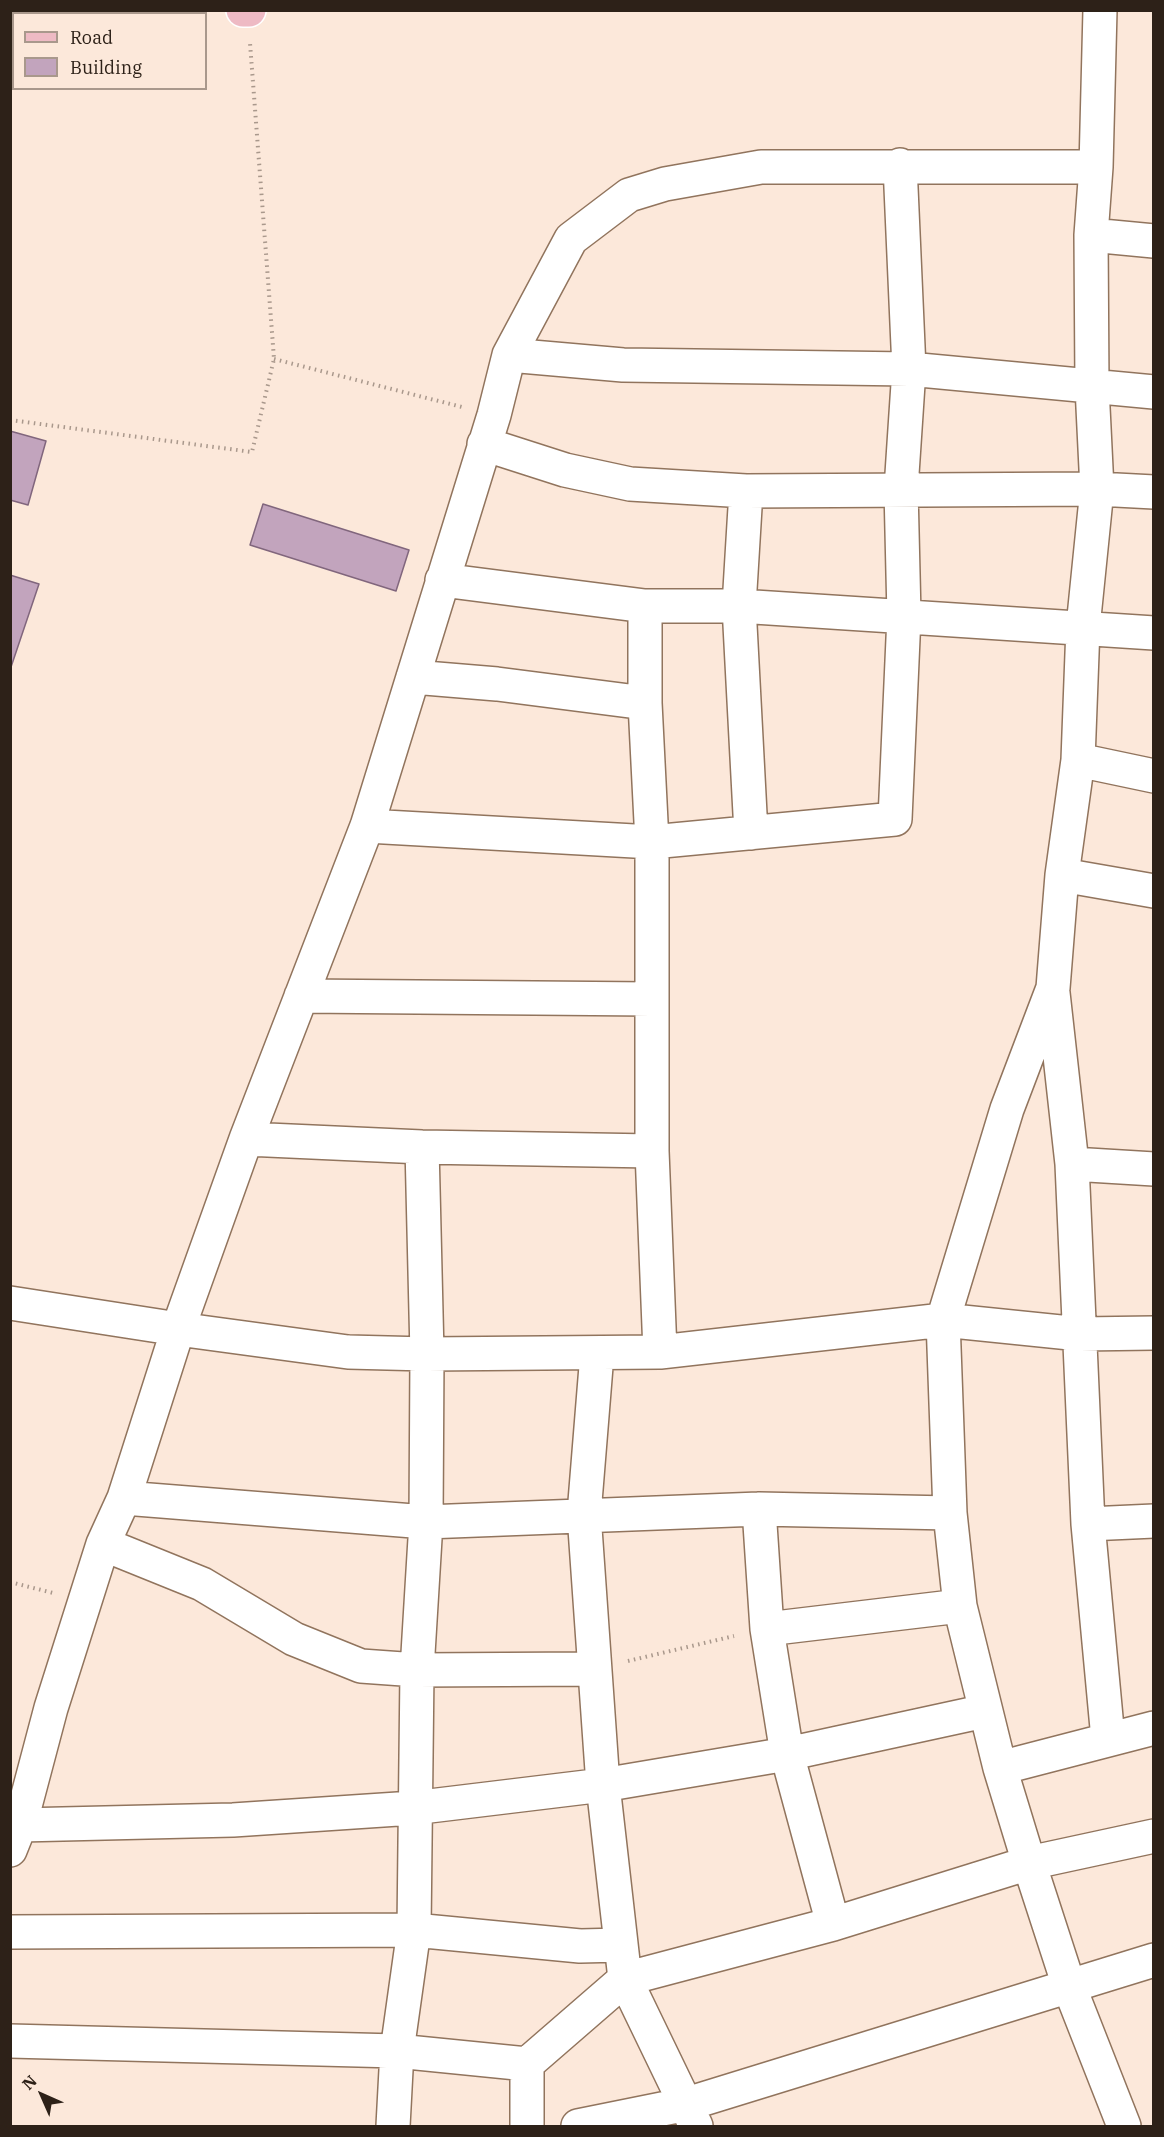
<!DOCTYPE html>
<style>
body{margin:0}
#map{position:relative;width:1164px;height:2137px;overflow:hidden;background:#fce8da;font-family:"IBM Plex Serif",serif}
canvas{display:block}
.frame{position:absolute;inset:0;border:12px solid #2d2118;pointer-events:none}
.legend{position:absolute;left:12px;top:12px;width:195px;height:78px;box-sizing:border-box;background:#fce8da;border:2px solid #a9988c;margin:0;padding:8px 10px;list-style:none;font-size:18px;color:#2d2118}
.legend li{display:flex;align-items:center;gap:12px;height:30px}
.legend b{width:30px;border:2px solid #a9988c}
.north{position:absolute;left:12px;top:2065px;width:60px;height:60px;-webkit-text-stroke:4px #fce8da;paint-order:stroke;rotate:315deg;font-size:16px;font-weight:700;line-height:24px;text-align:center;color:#2d2118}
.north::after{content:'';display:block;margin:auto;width:21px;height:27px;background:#2d2118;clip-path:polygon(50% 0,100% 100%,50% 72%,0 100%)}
</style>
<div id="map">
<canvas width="1164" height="2137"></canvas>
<div class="frame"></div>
<ul class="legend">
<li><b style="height:8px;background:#eebac4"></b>Road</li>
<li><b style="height:16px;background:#c2a4bd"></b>Building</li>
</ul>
<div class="north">N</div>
</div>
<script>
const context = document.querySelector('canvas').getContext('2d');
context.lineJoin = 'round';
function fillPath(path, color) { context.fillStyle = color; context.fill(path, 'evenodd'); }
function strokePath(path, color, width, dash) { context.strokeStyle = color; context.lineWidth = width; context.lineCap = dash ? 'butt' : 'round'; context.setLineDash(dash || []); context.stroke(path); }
const building = new Path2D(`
 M10,431L46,441L28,505L10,500Z
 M263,504L409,550L396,591L250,545Z
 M10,575L39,584L10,670Z`);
const path = new Path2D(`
 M274,359L462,407
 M10,420L252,452L274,359L250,43
 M10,1582L53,1593
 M628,1661L734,1636`);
const minor = new Path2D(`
 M1100,10L1096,167L1091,235L1092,387L1097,489L1083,627L1078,760L1062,875L1053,988L1007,1109L943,1320L950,1513L960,1606L1000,1768L1029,1863L1069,1986L1124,2126
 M1091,235L1154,241
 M509,355L623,365L909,369L1154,392
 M484,444L565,470L630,484L746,491L1097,489L1154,492
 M746,491L739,606L751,833
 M442,580L645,606H739L1154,633
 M645,606V703L652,842V1151L660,1352
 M413,677L497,684L645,703
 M1078,760L1154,776
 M367,826L652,842L895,819L904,616L901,489L909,369L900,165
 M1062,875L1154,891
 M1053,993L1072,1164
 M301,996L651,999
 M246,1139L422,1147L652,1151
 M10,1303L178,1329L348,1352L427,1354L660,1352L943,1320L1080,1334L1154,1333
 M597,1354L584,1514L603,1785L625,1979L696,2126
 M124,1498L426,1522L759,1509L950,1513
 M759,1509L767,1629L787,1754L833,1924
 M1088,1524L1154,1521
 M103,1544L202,1584L294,1639L361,1666L417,1670L593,1669
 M767,1629L960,1606
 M1108,1739L1088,1524L1072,1164L1154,1169
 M1000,1768L1154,1728
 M20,1825L233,1820L413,1808L603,1785L787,1754L985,1711
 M10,1850L20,1825L51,1708L103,1544L124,1498L178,1329L246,1139L367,826L494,415L509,355L571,239L629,195L665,184L761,167H1096
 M10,1932L414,1930L580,1946L621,1945
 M10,2041L397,2051L527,2064L625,1979L833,1924L1029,1863L1154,1836
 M527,2064V2126
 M393,2126L397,2051L414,1930L417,1670L426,1522L427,1354L422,1147
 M578,2126L687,2104L1154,1960`);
const major = new Path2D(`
 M243,10H249`);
fillPath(building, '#c2a4bd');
strokePath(building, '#81667d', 1.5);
strokePath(minor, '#91745d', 36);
strokePath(major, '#fff', 36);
strokePath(path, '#a9988c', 4, [1.5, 4.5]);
strokePath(minor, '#fff', 33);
strokePath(major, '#eebac4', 33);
</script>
